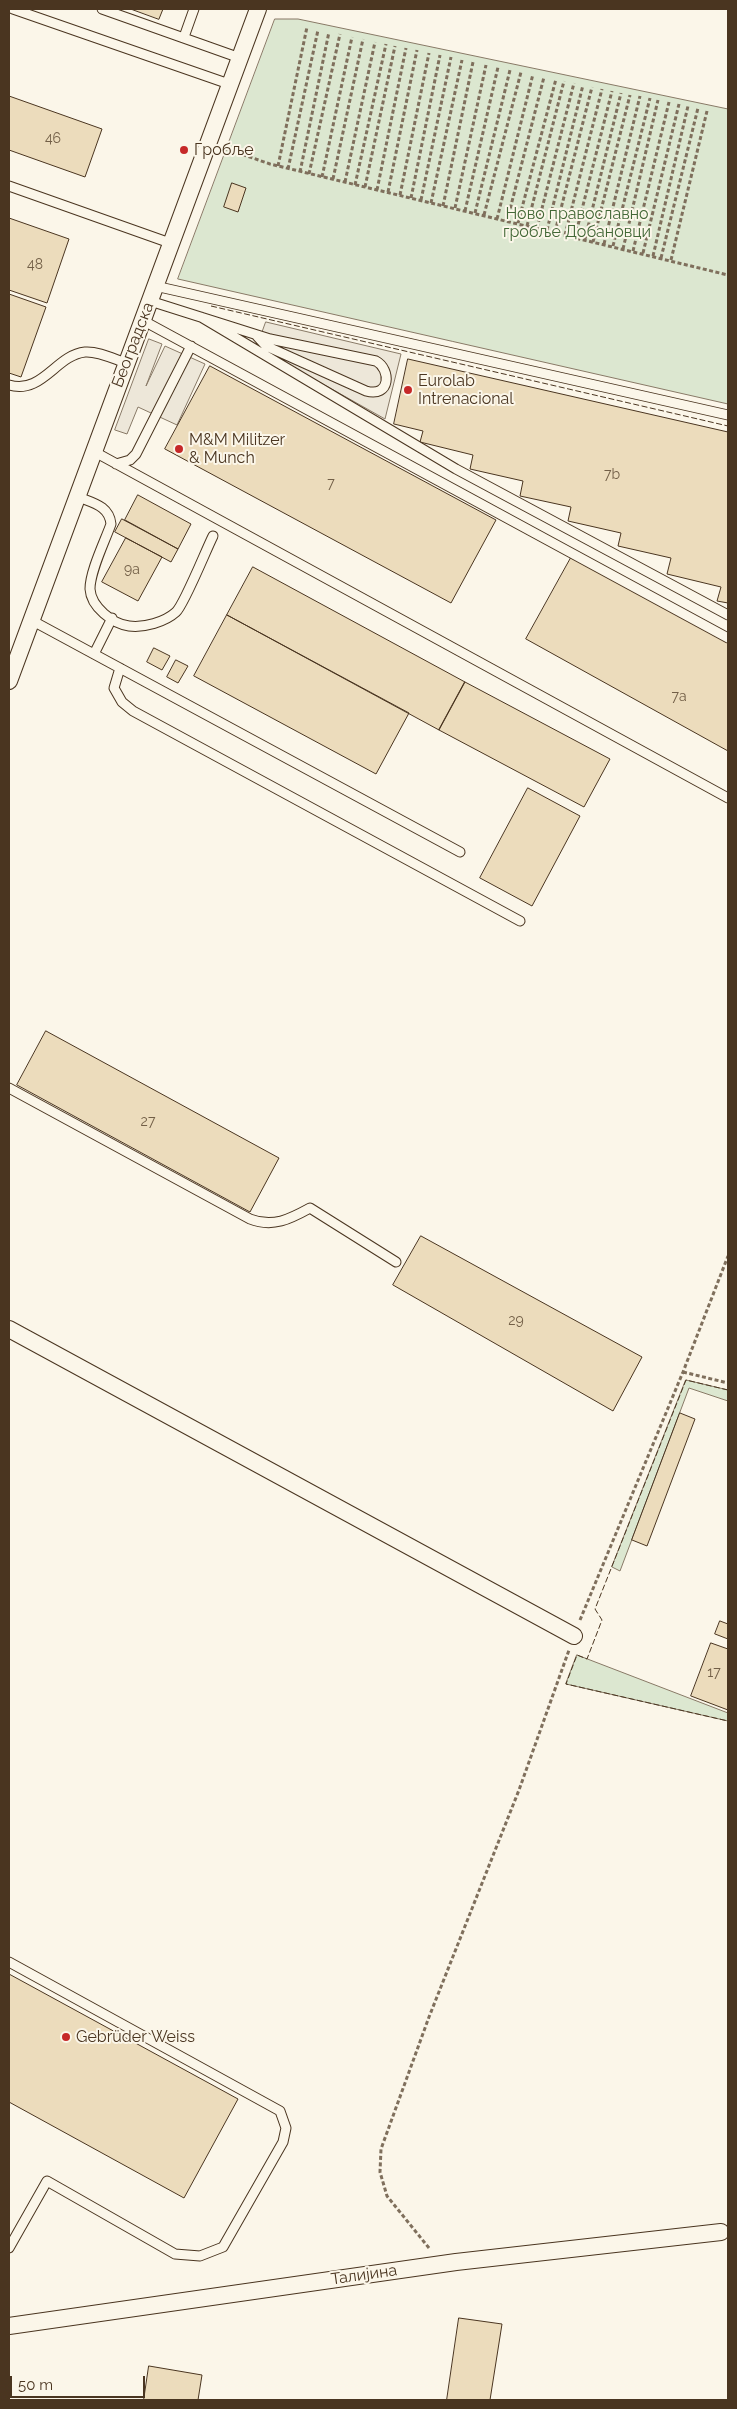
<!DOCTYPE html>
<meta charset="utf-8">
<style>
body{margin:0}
#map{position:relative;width:737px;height:2409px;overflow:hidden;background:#fbf6e9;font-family:Raleway,sans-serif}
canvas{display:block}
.frame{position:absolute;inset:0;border:10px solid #4a3520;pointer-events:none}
.scale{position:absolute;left:10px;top:2376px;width:135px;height:22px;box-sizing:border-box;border:2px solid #4a3520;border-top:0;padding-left:6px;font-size:15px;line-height:18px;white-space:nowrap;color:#4a3520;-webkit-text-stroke:4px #fbf6e9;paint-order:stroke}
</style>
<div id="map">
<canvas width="737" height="2409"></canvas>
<div class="frame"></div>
<div class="scale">50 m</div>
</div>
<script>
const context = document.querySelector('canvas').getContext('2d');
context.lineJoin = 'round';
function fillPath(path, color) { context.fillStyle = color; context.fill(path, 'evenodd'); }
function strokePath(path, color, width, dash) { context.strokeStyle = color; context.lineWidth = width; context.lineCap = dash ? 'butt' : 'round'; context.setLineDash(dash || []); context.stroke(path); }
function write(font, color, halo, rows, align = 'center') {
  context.font = font + ' Raleway,sans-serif'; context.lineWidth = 4; context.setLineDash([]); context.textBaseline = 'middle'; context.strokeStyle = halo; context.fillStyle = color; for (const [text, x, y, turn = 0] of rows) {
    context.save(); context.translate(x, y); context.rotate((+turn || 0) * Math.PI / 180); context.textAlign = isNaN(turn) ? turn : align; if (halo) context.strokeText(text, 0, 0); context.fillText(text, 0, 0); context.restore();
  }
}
const green = new Path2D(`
 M275,19H298L728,109V404L178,279Z
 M686,1380L728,1390V1401L689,1388L620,1571L612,1567Z
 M577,1655L728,1713V1721L566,1684Z`);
const parking = new Path2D(`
 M266,322L401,354L385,419L257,347Z
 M149,339L162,344L146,386L165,346L205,364L177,425L138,407L127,434L115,430Z`);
const building = new Path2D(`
 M131,9H163L159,19Z
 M9,96L102,129L85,177L9,150Z
 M232,183L246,188L238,212L224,207Z
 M9,218L69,239L47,303L9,290Z
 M9,294L46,307L21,377L9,373Z
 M408,359L728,432V603L717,601L721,587L667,574L671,558L618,546L621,533L568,521L571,507L520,496L523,481L470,469L473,455L420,442L423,431L394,424Z
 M210,366L496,520L451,603L165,449Z
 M138,495L191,524L178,549L125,520Z
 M122,519L178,549L171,562L115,532Z
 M126,538L162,557L138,601L102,582Z
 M572,556L728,643V751L526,639Z
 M253,567L465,682L439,730L227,615Z
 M227,615L409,713L376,774L194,676Z
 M154,648L170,656L162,670L147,662Z
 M176,660L188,666L178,683L167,677Z
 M465,682L610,759L584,807L439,730Z
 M528,788L580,816L532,906L480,878Z
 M46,1031L279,1158L250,1212L17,1085Z
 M421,1236L642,1357L613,1411L393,1285Z
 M680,1413L695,1419L647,1546L632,1540Z
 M720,1621L728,1624V1639L715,1634Z
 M711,1643L728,1649V1710L691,1696Z
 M9,1974L238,2099L184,2198L9,2102Z
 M459,2318L502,2324L490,2400H447Z
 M149,2366L202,2375L198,2400H144Z`);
const path = new Path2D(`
 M224,148L270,164L728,275
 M278,166L307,27
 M288,169L318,30
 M300,172L329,32
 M309,174L340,34
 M322,177L352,37
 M333,179L363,39
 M345,182L375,42
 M355,185L386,44
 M365,187L395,46
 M377,190L406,48
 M388,192L417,50
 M400,195L429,53
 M411,198L440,55
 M421,200L451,57
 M431,203L462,60
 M443,206L473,62
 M455,208L486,65
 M465,211L498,67
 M475,213L510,70
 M484,215L521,72
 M497,219L533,74
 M507,221L544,77
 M518,223L556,79
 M527,226L564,81
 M537,228L574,83
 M547,230L583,85
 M555,232L592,87
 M565,235L602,89
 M575,237L612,91
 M585,239L621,93
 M593,242L630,95
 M604,244L640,96
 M613,246L650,98
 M623,249L658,100
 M633,251L669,102
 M643,253L679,104
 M653,256L688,106
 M661,258L698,108
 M671,260L707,111
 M683,1372L728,1383
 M580,1620L683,1372L728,1256
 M429,2248L387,2196L380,2172L381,2149L429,2017L519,1790L569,1650`);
const service = new Path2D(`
 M13,9L229,84
 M102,9L240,58
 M184,37L194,9
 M9,186L170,243
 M155,286L728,415
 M150,301L270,339L376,361C391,369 391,398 366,391L266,346L256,335
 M201,317L456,469L728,615
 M142,320L728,638
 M9,385C42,395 56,355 85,352C98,351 114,359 126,363
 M93,451L728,798
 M116,464L130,460L136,454L191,346
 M76,496C92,503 109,505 111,524C105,541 90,571 90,589C91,607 113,624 129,626C144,628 165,622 176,612C184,605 206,550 213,536
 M31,620L460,852
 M94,654L112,618
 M120,668L114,688L122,702L133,711L520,921
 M9,1088L250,1219C273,1228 290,1219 310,1208L396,1262
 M9,1962L280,2111L286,2128L283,2142L223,2247L200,2256L175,2254L47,2181L9,2248`);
const minor = new Path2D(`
 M9,681L258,9
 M9,1329L574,1636
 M9,2326L456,2262L721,2232`);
const fence = new Path2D(`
 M211,306L728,426
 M728,1390L686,1380L595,1609L602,1620L587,1659L577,1655L566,1684L728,1721`);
const markers = [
 [184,150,5,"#c62828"],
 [408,390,5,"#c62828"],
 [179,449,5,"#c62828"],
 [66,2037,5,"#c62828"]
];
const numberNames = [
 ["46",53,139],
 ["48",35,265],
 ["7b",612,475],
 ["7",331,484],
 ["9a",132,570],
 ["7a",679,697],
 ["27",148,1122],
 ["29",516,1321],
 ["17",714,1673]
];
const poiNames = [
 ["Гробље",194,150],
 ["Eurolab",418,381],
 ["Intrenacional",418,399],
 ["M&M Militzer",189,440],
 ["& Munch",189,458],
 ["Gebrüder Weiss",76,2037]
];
const parkNames = [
 ["Ново православно",577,214],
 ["гробље Добановци",577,232]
];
const streetNames = [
 ["Београдска",133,345,-69],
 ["Талијина",364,2275,-8]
];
fillPath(green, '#dce7d0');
strokePath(green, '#887966', 1);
fillPath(parking, '#ede7d9');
strokePath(parking, '#887966', 1);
fillPath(building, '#ecdcbc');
strokePath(building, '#4a3520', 1);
strokePath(service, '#4a3520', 11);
strokePath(minor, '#4a3520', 18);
strokePath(path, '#7f6f5c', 3, [4, 2.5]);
strokePath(service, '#fbf6e9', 9);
strokePath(minor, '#fbf6e9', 16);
strokePath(fence, '#4a3520', 1, [6, 2.5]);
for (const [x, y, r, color] of markers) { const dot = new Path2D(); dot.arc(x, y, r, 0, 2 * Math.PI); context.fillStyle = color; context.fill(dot); strokePath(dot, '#fbf6e9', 2); }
write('14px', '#725f47', null, numberNames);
write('16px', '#4a3520', '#fbf6e9', poiNames, 'left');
write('16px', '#436837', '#fbf6e9', parkNames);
write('16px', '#4a3520', '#fbf6e9', streetNames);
</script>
